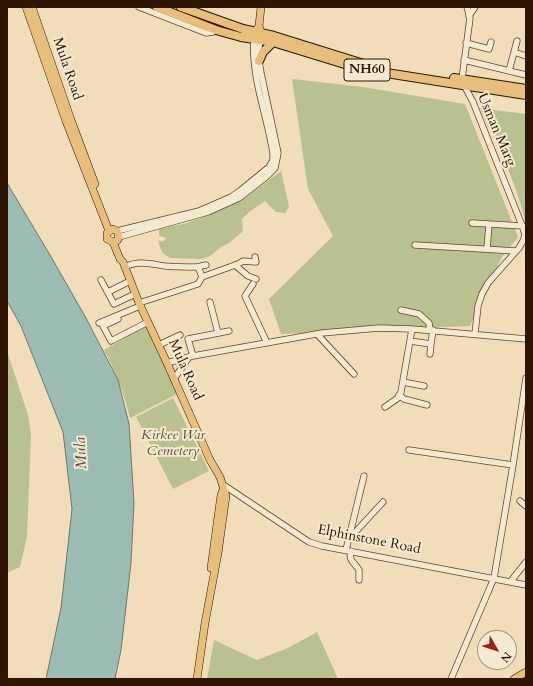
<!DOCTYPE html>
<style>
body{margin:0}
#map{position:relative;width:533px;height:686px;overflow:hidden;background:#f1ddb9;font-family:Cardo,serif}
canvas{display:block}
.frame{position:absolute;inset:0;border:8px solid #2c1400;pointer-events:none}
.north{position:absolute;left:477px;top:630px;width:40px;height:40px;box-sizing:border-box;background:#f6e9d2;border:1px solid #a5947e;border-radius:50%;rotate:129deg;font-size:11px;font-weight:700;line-height:16px;text-align:center;color:#2c1400}
.north::after{content:'';display:block;margin:auto;width:14px;height:18px;background:#8f2418;clip-path:polygon(50% 0,100% 100%,50% 72%,0 100%)}
</style>
<div id="map">
<canvas width="533" height="686"></canvas>
<div class="frame"></div>
<div class="north">N</div>
</div>
<script>
const context = document.querySelector('canvas').getContext('2d');
context.lineJoin = 'round';
function fillPath(path, color) { context.fillStyle = color; context.fill(path, 'evenodd'); }
function strokePath(path, color, width, dash) { context.strokeStyle = color; context.lineWidth = width; context.lineCap = dash ? 'butt' : 'round'; context.setLineDash(dash || []); context.stroke(path); }
function write(font, color, halo, rows, align = 'center') {
  context.font = font + ' Cardo,serif'; context.lineWidth = 4; context.setLineDash([]); context.textBaseline = 'middle'; context.strokeStyle = halo; context.fillStyle = color; for (const [text, x, y, turn = 0] of rows) {
    context.save(); context.translate(x, y); context.rotate((+turn || 0) * Math.PI / 180); context.textAlign = isNaN(turn) ? turn : align; if (halo) context.strokeText(text, 0, 0); context.fillText(text, 0, 0); context.restore();
  }
}
const green = new Path2D(`
 M292,79L363,87L465,104L518,237L502,257L470,326L281,334L269,299L333,236L308,189Z
 M480,108L526,114V226C518,184 497,146 480,108Z
 M281,171L289,207L285,213L276,212L265,201L249,212L242,219L243,231L229,243L221,247L210,256L201,259L170,258L164,254L161,250L158,240L162,242L167,238L159,236V229L187,223L212,213L246,197Z
 M147,325L177,394L130,418C124,394 116,372 104,350Z
 M7,351L28,415L31,435L27,536L20,567L7,573Z
 M173,398L209,471L173,489L136,417Z
 M317,632L338,679H207L214,640L257,660L288,648Z`);
const water = new Path2D(`
 M7,183L50,255L86,318L118,380L129,424L134,503L131,563L121,650L115,679H46L61,608L72,509L63,432L21,326L7,301Z`);
const minor = new Path2D(`
 M139,7L206,33L213,32L216,30
 M469,16L475,7
 M466,43L489,49L491,42
 M514,52L526,56
 M464,60L526,75
 M509,71L517,41
 M462,79L470,18L467,7
 M464,85L473,102L523,228L525,235L523,241L519,248L488,283L482,294L478,306L475,334
 M472,223L523,226
 M117,231L199,211L231,197L241,190L269,167L273,160V153C267,115 251,77 254,39
 M119,237L208,212L239,198L266,177L275,168L278,153L261,73L258,55L260,40
 M415,245L516,251
 M487,249L489,224
 M235,265L248,276L256,279
 M125,267C138,260 151,264 165,266C176,267 187,267 197,267L199,269L202,277
 M197,267L206,265
 M101,280L114,304L135,294
 M253,284L245,296L267,343
 M108,292L130,281
 M210,302L218,333
 M139,303L198,284L202,277L238,264L243,261L256,262L255,257
 M401,310L419,314L429,323L430,330
 M118,319L103,326L111,341L148,322
 M99,323L140,306
 M317,334L354,374
 M410,341L431,344L430,354
 M431,344L433,330
 M159,345L180,335
 M193,356L188,339L229,331
 M167,363L193,356L322,333L379,328L412,329L526,339
 M174,379L189,357
 M403,382L424,386
 M399,395L404,399L427,405
 M385,407L398,398L401,392L412,329
 M409,450L513,465
 M222,484L309,542L322,546L526,585
 M520,501L526,506
 M349,539L383,502
 M346,550L364,476
 M351,551C348,561 355,563 359,570V580
 M511,581L526,562
 M451,679L494,578L513,465L526,378`);
const major = new Path2D(`
 M26,7L66,121L109,231
 M32,7L71,120L95,184
 M259,26L261,7
 M254,36L255,32L259,26L261,32L260,37
 M113,242L117,241L119,237L117,231L113,229L107,233V239L113,242L120,259L123,262L139,303L167,363L210,460L220,477L226,496L218,553L205,623L197,679
 M211,568L221,495L223,490
 M514,679L526,672`);
const highway = new Path2D(`
 M157,7L216,30L241,37L273,42L361,69L526,95
 M181,7L243,29L274,36L367,65
 M259,61L263,52L273,42
 M454,78L526,89`);
const shields = [
 [367,70,46]
];
const shieldNames = [
 ["NH60",367,70]
];
const streetNames = [
 ["Mula Road",67,69,71],
 ["Usman Marg",496,130,67],
 ["Mula Road",185,370,66],
 ["Elphinstone Road",369,540,11]
];
const parkNames = [
 ["Kirkee War",173,436],
 ["Cemetery",173,452]
];
const waterNames = [
 ["Mula",82,453,-93]
];
fillPath(green, '#b9c190');
fillPath(water, '#9bbbb3');
strokePath(water, '#6f786b', 1);
strokePath(minor, '#5d462e', 7);
strokePath(major, '#2c1400', 8);
strokePath(highway, '#2c1400', 10);
strokePath(minor, '#f6e9d2', 5.5);
strokePath(major, '#e8be7c', 7);
strokePath(highway, '#e8be7c', 8);
for (const [x, y, w] of shields) { const box = new Path2D(); box.roundRect(x - w / 2, y - 11, w, 22, 3); context.fillStyle = '#f6e9d2'; context.fill(box); strokePath(box, '#2c1400', 1); }
write('bold 13px', '#2c1400', null, shieldNames);
write('14px', '#2c1400', '#f6e9d2', streetNames);
write('italic 14px', '#5d5132', '#f6e9d2', parkNames);
write('italic 15px', '#534e3f', '#f6e9d2', waterNames);
</script>
